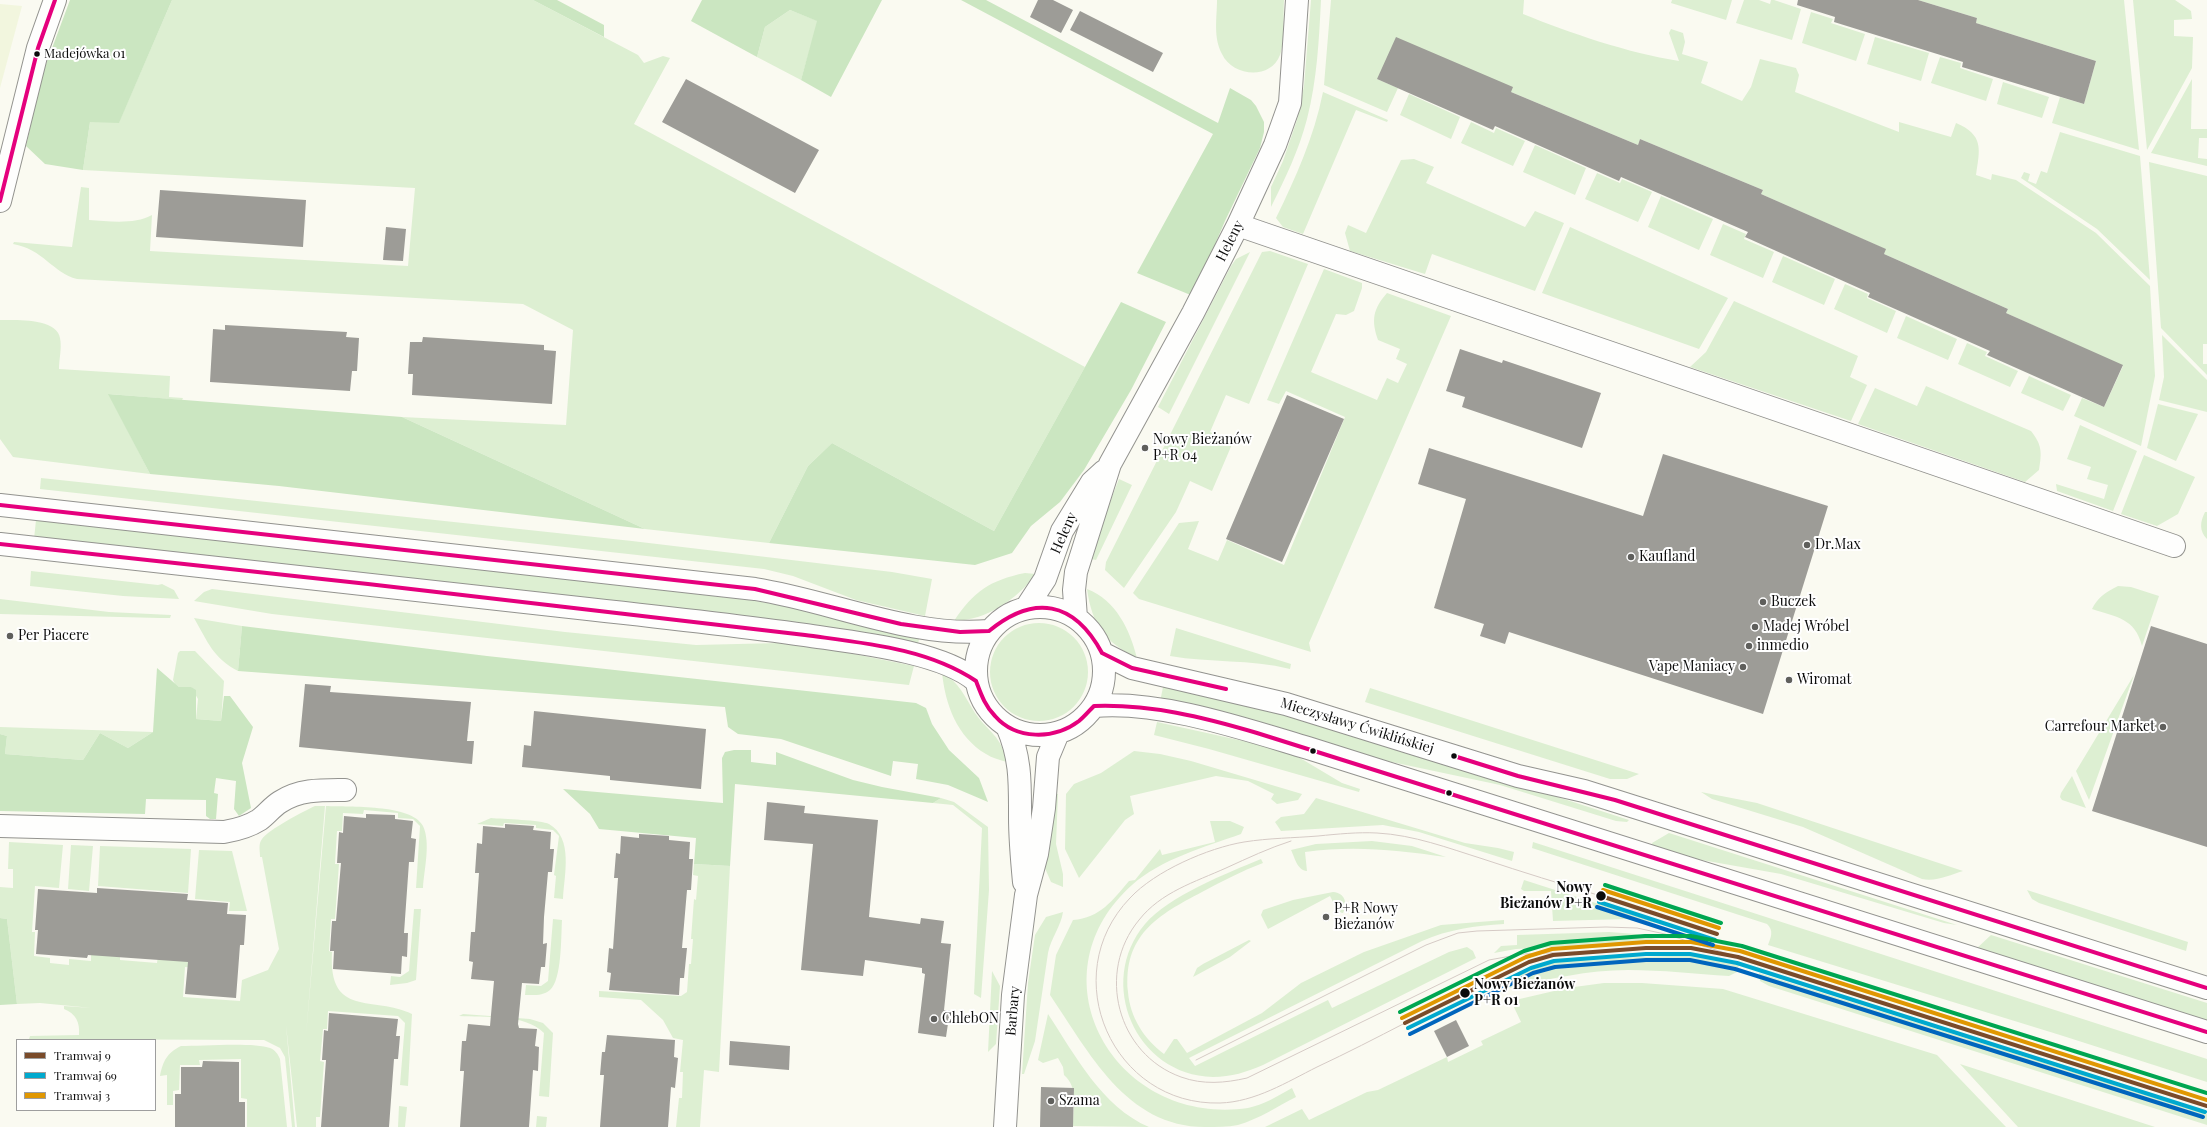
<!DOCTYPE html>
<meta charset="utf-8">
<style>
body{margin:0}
#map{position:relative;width:2207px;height:1127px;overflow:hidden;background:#fafaf1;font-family:"Playfair Display",serif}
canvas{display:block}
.legend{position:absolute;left:16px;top:1039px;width:140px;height:72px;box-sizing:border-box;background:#fff;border:1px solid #9e9e9e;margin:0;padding:5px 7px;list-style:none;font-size:12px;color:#0c0c0c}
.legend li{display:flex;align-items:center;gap:8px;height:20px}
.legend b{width:20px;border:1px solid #9e9e9e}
</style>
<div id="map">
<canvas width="2207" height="1127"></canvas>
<ul class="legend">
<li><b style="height:5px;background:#7a4b2a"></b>Tramwaj 9</li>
<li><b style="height:5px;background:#00a9ce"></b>Tramwaj 69</li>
<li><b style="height:5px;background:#e09701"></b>Tramwaj 3</li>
</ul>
</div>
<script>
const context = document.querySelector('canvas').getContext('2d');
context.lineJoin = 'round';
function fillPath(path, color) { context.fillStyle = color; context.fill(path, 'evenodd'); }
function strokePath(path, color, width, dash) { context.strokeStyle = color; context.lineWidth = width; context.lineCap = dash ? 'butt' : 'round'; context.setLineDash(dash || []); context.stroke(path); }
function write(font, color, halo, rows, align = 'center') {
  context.font = font + ' "Playfair Display",serif'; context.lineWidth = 4; context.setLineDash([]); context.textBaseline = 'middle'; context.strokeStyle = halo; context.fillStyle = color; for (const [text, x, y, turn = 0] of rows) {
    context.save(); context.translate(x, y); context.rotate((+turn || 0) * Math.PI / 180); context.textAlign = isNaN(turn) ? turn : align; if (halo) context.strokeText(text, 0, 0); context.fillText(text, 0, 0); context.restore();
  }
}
const farmland = new Path2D(`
 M0,4L22,6L0,88Z`);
const green = new Path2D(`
 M172,0H533L638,55L644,63L663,56L670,58L634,124L1085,367L994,531L832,443L808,466L769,543L645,529L402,417L566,425L573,330L523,304L77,279C53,273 43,249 13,244L14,242L72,247L81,187L89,188V220C108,221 134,225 152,215L150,251L408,266L415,188L83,170L90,122H119Z
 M1217,0H1284C1283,15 1285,42 1280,55C1270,81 1232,76 1222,54C1213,37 1217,18 1217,0Z
 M1311,0H1321C1319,40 1317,80 1307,119C1299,150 1285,179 1271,207V187L1283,161L1297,120L1304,86Z
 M1331,0H1524L1523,14C1570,33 1628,53 1679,61L1669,33L1671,29L1683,33L1685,42L1682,54L1708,62L1701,83L1742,101L1751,87L1760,59L1796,68L1799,75L1795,92L1899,132V122L1951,137L1956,123C1984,135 1980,149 1976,175L1991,180L1992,174L2016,180L2096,233L2150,286L2155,376L2141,446L2074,416L2082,398L2104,407L2123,366L2006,313L2008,309L1884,254L1885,249L1761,194L1763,190L1640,139L1638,145L1511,92L1377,79L1398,88L1387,112L1324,85Z
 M1672,0H1732L1726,20L1671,3Z
 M1744,0H1759L1770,4L1771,0H1774L1801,9L1792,40L1736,23Z
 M1918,0H2124L2139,150L2052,123L2060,97L2084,104L2096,61L1976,23L1977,18Z
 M2133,0H2175L2191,11L2192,19L2174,20V36L2193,37L2192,68L2147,150Z
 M790,10L818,21L801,80L757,57L765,27Z
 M1811,12L1833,19L1831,23L1865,34L1856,61L1802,43Z
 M1875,37L1929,53L1921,81L1867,64Z
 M1940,57L1961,63L1960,68L1993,79L1986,101L1931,83Z
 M2192,79L2191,129H2207V138H2199L2198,158L2207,159V166L2151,153Z
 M2003,82L2049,97L2042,118L1997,104Z
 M1323,92L1388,120L1387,122L1356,110L1303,234L1283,227L1276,218C1296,177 1314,137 1323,92Z
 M1409,94L1460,117L1451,139L1400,115Z
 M1471,122L1494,133L1496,128L1525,141L1513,166L1461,143Z
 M2060,132L2140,156L2150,280L2097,229L2021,178L2024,172L2030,174L2028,181L2036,184L2041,171L2047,173Z
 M1535,145L1586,168L1575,195L1523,172Z
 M1414,159L1434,167L1426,183L1525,227L1535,211L1564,223L1535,291L1432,254L1425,274L1350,251L1345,233L1348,225L1366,233L1401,160Z
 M2149,162L2207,176V344H2203V364H2207V375L2161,328Z
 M1597,173L1620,183L1622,179L1652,192L1638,222L1585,199Z
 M1661,196L1713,219L1699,250L1648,227Z
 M1723,224L1746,234L1744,239L1774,252L1763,278L1710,255Z
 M1570,227L1728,298L1699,349L1542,293Z
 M1270,251L1308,264L1249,404L1226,395L1210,432L1233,442L1212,491L1190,481L1176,512L1124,588L1105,570L1106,562L1262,252Z
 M1250,252L1169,414L1158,407L1231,266L1236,259Z
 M1783,256L1835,279L1824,305L1772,282Z
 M1324,269L1362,283V288L1354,311L1346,315L1336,314L1311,372L1377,400L1387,378L1398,383L1407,364L1396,359L1400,349L1378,340C1371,320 1373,309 1387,293L1451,316L1309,643L1311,652L1139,599L1133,593L1179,523L1199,521L1188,549L1218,561L1227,540L1284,565L1345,417L1286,391L1279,404L1267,400Z
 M1845,284L1868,294L1867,298L1896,311L1887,333L1834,309Z
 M1734,301L1858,356L1850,377L1867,385L1851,421L1690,367L1706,352Z
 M1906,316L1957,339L1948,360L1897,338Z
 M0,320C16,320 57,318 60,338C62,348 59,359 59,369L170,376L169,397L183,398L182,400L109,394L150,474L13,457L0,439Z
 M2162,335L2207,380V412L2159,400L2164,377Z
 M1967,343L1987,352L1985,356L2018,371L2010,387L1958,364Z
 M2029,376L2071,395L2063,411L2021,393Z
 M1926,386L2031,431C2042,445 2042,452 2039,470L2025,482L1858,424L1875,388L1917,406Z
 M2158,404L2198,414L2176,461L2147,448Z
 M2080,425L2137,451L2113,511L2057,491L2056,484L2104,499L2108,485L2087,479L2091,467L2067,459Z
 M2144,455L2195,477L2178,514L2157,526L2121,514Z
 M41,478L632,541L892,572L932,579L925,616L856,600L793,576L764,569L40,489Z
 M1119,479L1132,485L1096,560L1091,559L1094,542Z
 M2205,512H2207V539C2199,531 2200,522 2205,512Z
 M36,520L749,600L786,606L920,635L917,648L845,631L779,620L34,539Z
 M31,571L158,585L162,584L174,590L179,599L123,596L30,586Z
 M1025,573L1036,574C1016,600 987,620 954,621C973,592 990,580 1025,573Z
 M2118,586L2131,587L2159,596L2142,646C2135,618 2116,617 2092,609C2098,597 2106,592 2118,586Z
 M212,589L565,632L696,645L779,643L804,644L914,666L909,685L272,614L194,601L204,592Z
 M1087,589C1116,600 1130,630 1137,658C1105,642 1092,625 1087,589Z
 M0,599L109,612L171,615L170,618H160L0,614Z
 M194,618L242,626L238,671C213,658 208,642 194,618Z
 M990 672a49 49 0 1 1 98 0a49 49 0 1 1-98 0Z
 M1176,628L1291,664L1290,669C1250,659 1210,663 1170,656Z
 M180,651H195L224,681L221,721L196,719L198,699L191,687H179L175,684L173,680L178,653Z
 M942,672C959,682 965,697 975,713C989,733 1001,735 1007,762C1000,760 992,758 986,754C957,737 945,704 942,672Z
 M2134,675L2089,800L2076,771Z
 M1164,682L1198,688L1440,759L1629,820L1627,822L1616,821L1500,785L1387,761L1160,702Z
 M1370,688L1639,774L1627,779H1610L1365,702Z
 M1157,722L1275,748L1300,758L1342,783L1360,789L1359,792L1209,749L1154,735Z
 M0,727L153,732L128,748L100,733L83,760L5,754L7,736L0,734Z
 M1134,751L1160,754L1191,761L1302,794L1298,800L1277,804L1271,799L1274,794L1248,781L1216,776L1130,796L1134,814L1125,820L1079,878L1065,849L1066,794L1074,784L1101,773Z
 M2072,776L2086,808L2062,800L2060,797L2061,793Z
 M1701,792L1757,803L1963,871C1950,875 1936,882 1922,879L1803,827L1712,799Z
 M1053,793L1058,794L1056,844L1063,874V887L1051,882L1044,866Z
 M941,798L954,802L988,827L989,890L981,998L974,994L982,828L953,805L933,803Z
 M1316,798L1465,843L1498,848L1514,852L1512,861L1419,832L1383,825L1281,831L1275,822L1281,817L1304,814Z
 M315,806H325L306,1035L326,806C348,807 412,804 423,826C431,843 424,870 423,888H416L420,826L413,819L398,818V813L364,810L363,814L343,813L342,831H337L335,864H339L335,919H331L329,951L332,952C328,1019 374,995 412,1014L408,1086L400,1085L405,1023L398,1016L328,1011L327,1029H323L320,1061L324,1062L320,1117H316V1127H297L286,1025L295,1127H292L285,1057L280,1048L264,1040L29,1039L30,1036L79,1035C80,1022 76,1014 64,1009V1006L92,1008L40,1003L17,1004L7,919L0,918V887L13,888V869H8L9,842L63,845L59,888L35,886L32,932H35L34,956L50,958V963L69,965V959L91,961V949L120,952V960L157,963L158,955L198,958V968L185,967L183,997L240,1001L242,980L268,970L279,949L262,857H260C260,851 258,844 262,839C268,830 304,811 315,806Z
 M491,818C502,819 542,820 549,824C574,838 564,876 563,899L554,898L556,876L554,875L559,836L553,830L536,828V825L504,823L503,826L477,824Z
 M1210,821H1230L1244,827L1241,834C1205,847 1161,859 1132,885C1030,976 1114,1127 1248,1108C1263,1105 1278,1096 1292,1088L1296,1097C1278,1106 1259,1119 1238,1125C1228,1127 1216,1127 1205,1127C1126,1127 1089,1052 1050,995L1056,955L1073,920C1100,918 1113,900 1129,881L1135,880L1160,849L1162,855L1215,842Z
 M1669,833L1957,925L1944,923L1781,874L1696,859L1653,847L1652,843Z
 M1372,841L1412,846L1446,857C1398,850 1353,845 1305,852L1307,871C1297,870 1295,858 1291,850L1316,844Z
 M1533,842L2207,1059V1082L2060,1035L1768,945C1771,937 1774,931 1767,924L1532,848Z
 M71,845L93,846L89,891L68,889Z
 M100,846L191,849L188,893L98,886Z
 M199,850L232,851L247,911H229L230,902L195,899Z
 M1261,859L1263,863C1242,871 1222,881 1202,892C1158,915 1123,935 1128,992C1130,1017 1144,1039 1164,1054L1174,1039H1177L1187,1053L1262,1013L1301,983L1364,952L1441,925L1504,920V924C1475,926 1449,929 1422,941L1189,1058L1195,1066L1328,1000L1332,1008L1449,952L1467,947L1473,951L1476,958L1263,1065C1247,1072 1231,1077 1213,1077C1135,1075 1096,982 1145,924C1169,896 1227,873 1261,859Z
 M694,864L730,866L719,1072L704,1070L700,1127H676L679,1098H682L683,1072H680L683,1040L673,1038L663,1020L641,1000L599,997V991L681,996L687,992L689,964H691L693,939H691L694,899L696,900L698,876L693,875Z
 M1524,880L1658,923L1628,919L1553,921L1551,891H1524L1521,889Z
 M2027,890L2188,942L2186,951L2039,903L2032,899Z
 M1333,892C1345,893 1348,903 1343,913L1338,912L1330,896L1268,929L1261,915L1263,910L1293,900Z
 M414,909H421L416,980L407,983L390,985L391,976L400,977L409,971Z
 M1063,912C1061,926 1051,938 1048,953L1035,1041L1024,1074H1022L1028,983L1035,935L1046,917Z
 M553,919L562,920C561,936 562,980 550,990C543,996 534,995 525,995L526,985L541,986L548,981Z
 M1609,932L1636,934L1663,941L1516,949L1494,953L1501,946L1517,945V935Z
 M1991,935L2207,1003V1025L1975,950Z
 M1249,940L1251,941L1230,957L1193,977L1197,968L1203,964Z
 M1694,955L1739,965L1737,972L1729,976C1696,974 1662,970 1628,970C1588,970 1549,979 1510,988L1506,980L1546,964L1564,960Z
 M992,971L1000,986L996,1044L988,1052Z
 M1759,973L2207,1114V1125L1769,986L1760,981Z
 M1604,983H1642L1723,989L1937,1055L2006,1127H1265L1302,1109L1309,1120L1367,1092L1378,1090L1447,1057L1448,1062L1483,1045L1481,1041L1521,1022L1511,1001L1567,988Z
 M463,1014L530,1019L543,1023L553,1033L549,1097L539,1096L544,1033C524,1013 485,1018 459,1016Z
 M1048,1014C1075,1055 1102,1107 1149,1127L1073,1126C1073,1108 1079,1088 1064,1075L1063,1067L1058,1058L1043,1063L1038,1060Z
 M181,1046C200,1046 255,1042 270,1048C275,1050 278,1054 280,1059L287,1127H247V1099L241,1098V1059L199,1060L200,1065H180L179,1090L173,1091V1105H167V1075L160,1076C163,1061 167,1053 181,1046Z
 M1960,1064L2155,1127H2018Z
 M399,1106L407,1107L405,1127H398Z
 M537,1116L547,1117L546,1127H536Z`);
const forest = new Path2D(`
 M70,0H172L119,123L90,122L83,170L45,164L26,146L42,75Z
 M533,0H557L604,25V37Z
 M702,0H882L831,97L801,80L817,21L790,10L765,27L757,57L691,21Z
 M961,0H986L1218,123L1230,88L1251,100L1256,106L1264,122V132L1260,148L1225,221L1193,296L1137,273L1213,134Z
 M1121,302L1166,322L1131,390L1084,470L1060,502L1031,526L1012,553L975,565L769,543L808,466L832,443L994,531Z
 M108,394L402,417L645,529L279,486L150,474Z
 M242,626L487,656L916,703L926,708L932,724L949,750L979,778L988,802L948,785L916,779L918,764L893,761L891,776L781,739L738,734L728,727L725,707L238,671Z
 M157,668L179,687H191L196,690V719L221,721L224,696H230L253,727L242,763L251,808L239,816L234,809L236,781L216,778L214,793L218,794L216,819H210L206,816V800L146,799L145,814L0,811V734L7,736L5,754L83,760L100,733L128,748L153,732Z
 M734,750H751V762L776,765V752L853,780L882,787L941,798L933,803L735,784L730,866L694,864L696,838L599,829L590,814L563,789L723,803L722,758L725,752Z
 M0,918L7,919L17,1004L0,1005Z`);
const building = new Path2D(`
 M1038,0H1053L1073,10L1061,33L1030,17Z
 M1798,0H1918L1977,18L1976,23L2096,61L2084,104L1962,67L1963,62L1834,22L1835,17L1797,5Z
 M1080,11L1163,53L1153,72L1070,30Z
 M1396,37L1513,87L1511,92L1638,145L1640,139L1763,190L1761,194L1886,249L1884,254L2008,309L2006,313L2123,365L2104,407L1987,355L1990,351L1868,297L1870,293L1745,237L1748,232L1621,177L1619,181L1495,126L1493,130L1377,79Z
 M686,79L819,150L795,193L662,122Z
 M160,190L306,200L303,247L156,237Z
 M386,227L406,229L403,261L383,260Z
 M225,325L347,332L346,337L359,338L357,371H352L350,391L210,382L213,329L225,330Z
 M423,337L544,345V350L556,351L552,404L412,395L413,374H408L410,342H422Z
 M1460,349L1502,363L1503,360L1601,393L1582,448L1462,407L1465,397L1446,391Z
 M1287,395L1344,419L1282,562L1226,539Z
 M1429,448L1643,516L1663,454L1828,506L1763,714L1509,632L1505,644L1480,636L1484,624L1434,608L1466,499L1418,484Z
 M2151,626L2207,644V847L2092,811Z
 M305,684L331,686L330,692L471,702L467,741H474L472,764L299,747Z
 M534,711L706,729L701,789L610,780V776L522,767L524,745L531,746Z
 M767,802L805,806L804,813L878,820L869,917L920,924L921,918L944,921L941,943L951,944L944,1010H950L946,1037L918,1033L925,974L922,973V968L865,960L863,976L801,970L813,844L764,840Z
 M366,814L395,815V819L413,821L411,838L416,839L414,862H409L404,933H408L407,957L402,956L401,974L333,969L334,951H330L332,921H336L341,863H337L339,832L343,833L344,816L366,818Z
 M505,824L534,826L533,830L551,832L550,849H554L552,872H548L544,917L543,944L547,943L545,967H541L539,984L522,983L518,1024L519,1028L537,1029L535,1046L539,1047L538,1071L533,1070L529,1127H460L464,1071H460L462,1041H466L468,1024L490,1026L494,981L471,979L473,962L469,961L471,932H475L479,873H475L477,843L482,844L483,826L505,828Z
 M639,834L669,836V840L690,842L689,859H693L691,890H687L682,948H687L684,978H680L679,995L609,990L611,973L607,972L609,948L613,949L618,878H614L616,853L620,854L621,836L639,838Z
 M97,888L188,894L187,900L228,903L227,914L246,915L244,945H240L236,998L185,994L188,962L88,955L87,958L36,954L38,930H35L38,889L97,893Z
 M329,1013L398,1019L396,1036H400L398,1059H394L389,1127H321L326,1060H322L324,1030L328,1031Z
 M1456,1020L1469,1046L1447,1057L1434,1031Z
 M607,1035L675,1040L674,1057L678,1058L675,1088L671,1087L668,1127H600L604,1075H600L602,1052H605Z
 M730,1041L790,1046L789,1070L729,1065Z
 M203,1061L239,1062V1102H245V1127H175V1094H181V1067H202Z
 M1041,1087L1074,1088L1073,1127H1040Z`);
const minor = new Path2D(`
 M0,201L38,48L55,0
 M1238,225L2174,546
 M0,505L755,589C832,601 911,638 989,631
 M0,544C196,564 392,586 588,609C661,617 733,625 805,635C851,642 942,651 976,681
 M976 671a64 64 0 1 1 128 0a64 64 0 1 1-128 0Z
 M1026,608L1045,579L1062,531L1092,482L1104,471
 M1076,618L1074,590L1076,572L1110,464L1193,313L1238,225L1275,145L1290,103L1297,0
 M1102,653L1132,668L1286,704L1518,776L1584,791L2207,988
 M1094,706C1160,700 1244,729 1308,748L2207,1032
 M1007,726C1021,758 1020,783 1020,817C1020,839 1022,861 1024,882
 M0,826L224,832C236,830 248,827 259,820C266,815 272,807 280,802C300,789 322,790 345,790
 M1005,1127L1013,995L1026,895L1037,854L1044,808L1048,757L1058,733`);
const tram = new Path2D(`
 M1291,841C1269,848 1248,858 1226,868C1195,882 1161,892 1139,920C1096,972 1117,1054 1181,1077C1203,1085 1225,1083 1247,1078L1489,960L1522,954L1575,952
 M1405,1023C1376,1038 1347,1053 1317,1067C1287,1082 1255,1102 1220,1103C1113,1106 1055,976 1130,898C1155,871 1208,848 1244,842C1269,838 1294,838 1318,836C1338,834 1358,832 1377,833C1414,835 1448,848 1483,859C1522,872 1561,884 1601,896
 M1196,1060L1426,945L1458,933L1477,931L1606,927L1637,928L1665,934L1738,957`);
const bus1 = new Path2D(`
 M0,201L38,48L55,0
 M0,505L755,589L901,624L960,632L989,631
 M0,544L368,584L805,635C863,643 927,648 976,681
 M989,631C1034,594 1074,601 1102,653
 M1102,653L1132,668L1226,689
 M976,681C981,694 985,706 995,716C1016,740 1054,740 1079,721C1084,717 1089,711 1094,706
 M1094,706C1150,704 1203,717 1257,733L2207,1032
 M1454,756L1518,776L1615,800L2207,988`);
const tram1 = new Path2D(`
 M1601,896L1717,934
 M1405,1023L1529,962L1553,955L1646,948H1691L1738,957L2207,1106`);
const tram2 = new Path2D(`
 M1599,902L1715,940
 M1408,1028L1531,968L1554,961L1646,954H1690L1737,963L2205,1112`);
const tram3 = new Path2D(`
 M1603,890L1719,928
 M1402,1018L1526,957L1552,949L1646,942H1691L1740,951L2207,1100`);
const tram4 = new Path2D(`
 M1597,907L1713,945
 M1410,1034L1533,973L1555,967L1646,960H1690L1735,969L2203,1117`);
const tram5 = new Path2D(`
 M1605,885L1721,923
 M1400,1012L1524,951L1551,943L1645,936H1691L1742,946L2207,1093`);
const markers = [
 [37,54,3.5,"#0c0c0c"],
 [1145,448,4,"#5f5f5c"],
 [1807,545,4,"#5f5f5c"],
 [1631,557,4,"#5f5f5c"],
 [1763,602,4,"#5f5f5c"],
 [1755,627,4,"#5f5f5c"],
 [10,636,4,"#5f5f5c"],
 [1749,646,4,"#5f5f5c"],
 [1743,667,4,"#5f5f5c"],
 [1789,680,4,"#5f5f5c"],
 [2163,727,4,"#5f5f5c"],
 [1313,751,3.5,"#0c0c0c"],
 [1454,756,3.5,"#0c0c0c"],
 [1449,793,3.5,"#0c0c0c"],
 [1601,896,5.5,"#0c0c0c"],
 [1326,917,4,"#5f5f5c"],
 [1465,993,5.5,"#0c0c0c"],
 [934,1019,4,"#5f5f5c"],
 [1051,1101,4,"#5f5f5c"]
];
const busNames = [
 ["Madejówka 01",44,54]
];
const streetNames = [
 ["Heleny",1230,241,-63],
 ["Heleny",1064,533,-66],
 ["Mieczysławy Ćwiklińskiej",1357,726,17],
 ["Barbary",1013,1011,-85]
];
const poiNames = [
 ["Nowy Bieżanów",1153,440],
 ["P+R 04",1153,456],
 ["Dr.Max",1815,545],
 ["Kaufland",1639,557],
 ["Buczek",1771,602],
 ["Madej Wróbel",1763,627],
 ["Per Piacere",18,636],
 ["inmedio",1757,646],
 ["Vape Maniacy",1735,667,"right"],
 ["Wiromat",1797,680],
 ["Carrefour Market",2155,727,"right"],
 ["P+R Nowy",1334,909],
 ["Bieżanów",1334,925],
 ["ChlebON",942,1019],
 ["Szama",1059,1101]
];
const stopNames = [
 ["Nowy",1592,888],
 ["Bieżanów P+R",1592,904],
 ["Nowy Bieżanów",1474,985,"left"],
 ["P+R 01",1474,1001,"left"]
];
fillPath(farmland, '#f2f6de');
fillPath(green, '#ddefd2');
fillPath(forest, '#cbe6c1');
fillPath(building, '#9d9c97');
strokePath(minor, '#93938f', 24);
strokePath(minor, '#fefefd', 22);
strokePath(tram, '#d5cac5', 1);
strokePath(bus1, '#e5007d', 4);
strokePath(tram1, '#7a4b2a', 4);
strokePath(tram2, '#00a9ce', 4);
strokePath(tram3, '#e09701', 4);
strokePath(tram4, '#0065bd', 4);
strokePath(tram5, '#00a651', 4);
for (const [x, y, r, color] of markers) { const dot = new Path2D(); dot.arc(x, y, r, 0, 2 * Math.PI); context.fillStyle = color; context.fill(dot); strokePath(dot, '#fff', 1.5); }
write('13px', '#0c0c0c', '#fff', busNames, 'left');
write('14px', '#0c0c0c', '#fff', streetNames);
write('14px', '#0c0c0c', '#fff', poiNames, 'left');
write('bold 14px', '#0c0c0c', '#fff', stopNames, 'right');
</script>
